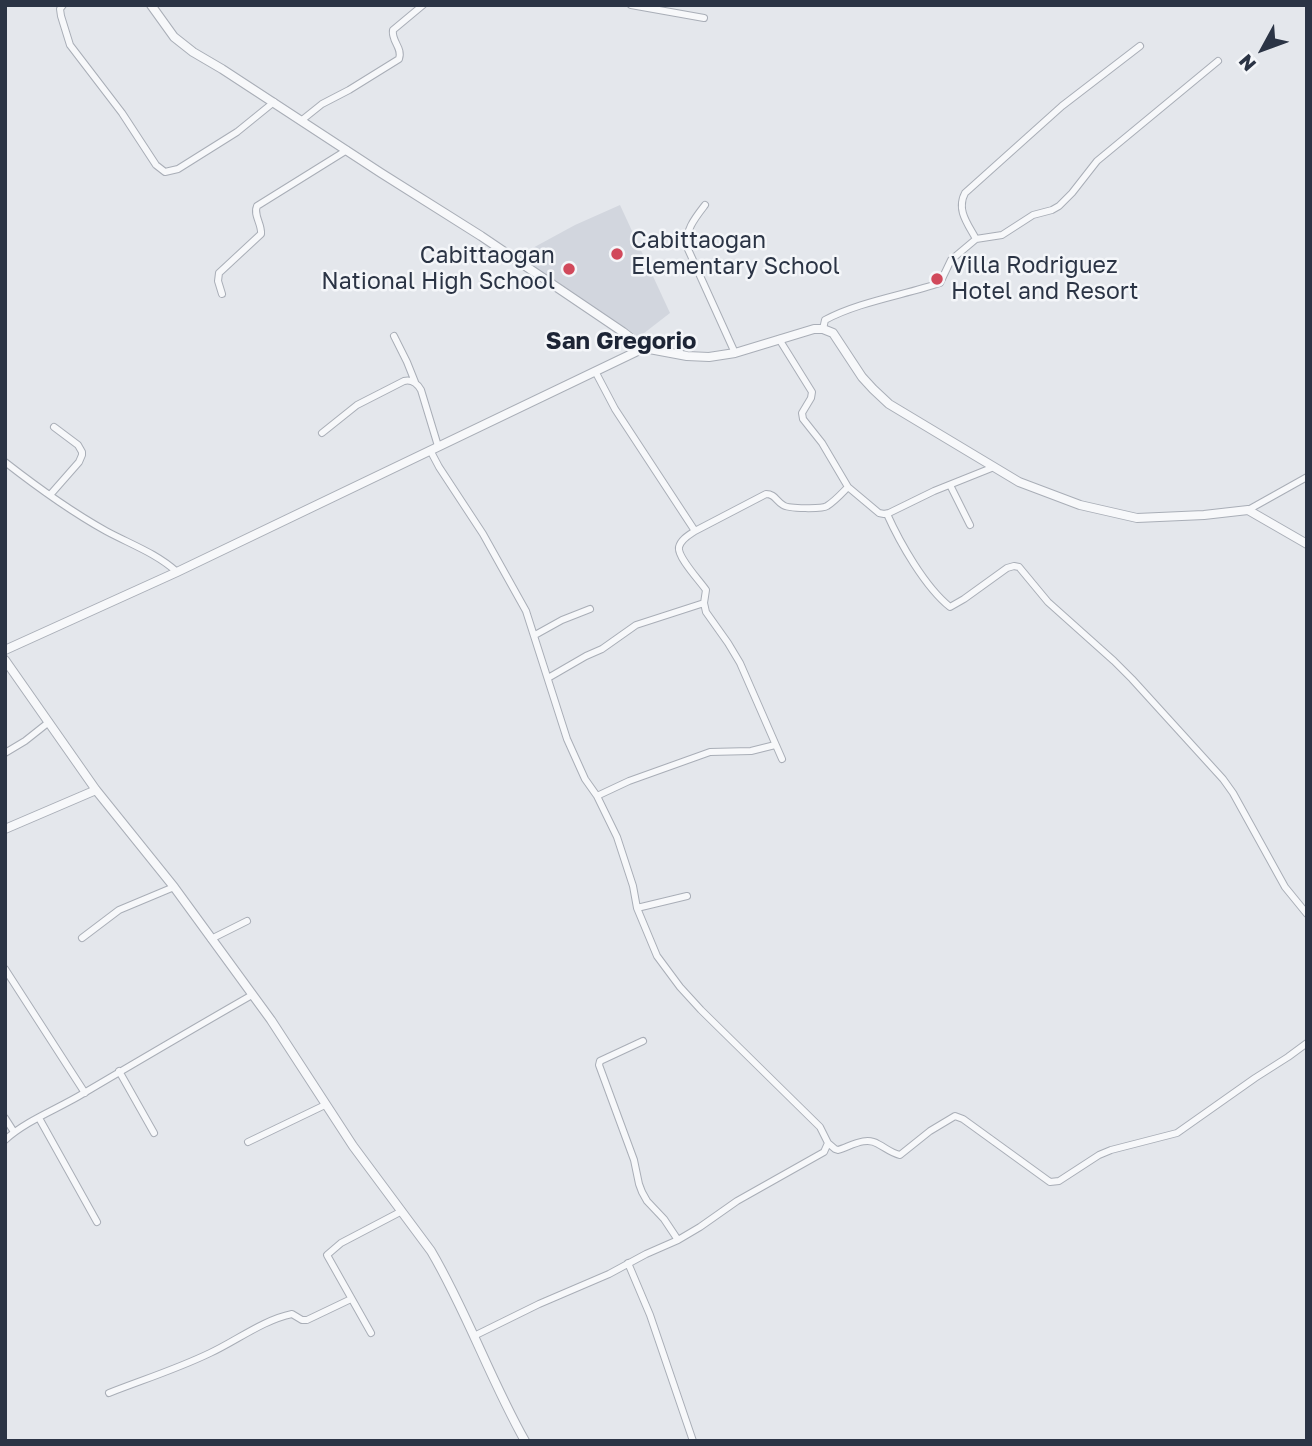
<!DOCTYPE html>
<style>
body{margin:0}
#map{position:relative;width:1312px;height:1446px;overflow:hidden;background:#e4e7ec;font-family:"Golos Text",sans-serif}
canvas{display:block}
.frame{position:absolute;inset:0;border:7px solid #2b3445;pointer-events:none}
.north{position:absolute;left:1228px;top:14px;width:70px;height:70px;-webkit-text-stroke:5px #f4f6f9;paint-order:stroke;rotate:229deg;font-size:19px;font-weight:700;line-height:28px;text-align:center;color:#2b3445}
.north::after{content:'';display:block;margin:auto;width:24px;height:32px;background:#2b3445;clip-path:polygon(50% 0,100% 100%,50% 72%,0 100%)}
</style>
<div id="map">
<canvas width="1312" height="1446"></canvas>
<div class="frame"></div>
<div class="north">N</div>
</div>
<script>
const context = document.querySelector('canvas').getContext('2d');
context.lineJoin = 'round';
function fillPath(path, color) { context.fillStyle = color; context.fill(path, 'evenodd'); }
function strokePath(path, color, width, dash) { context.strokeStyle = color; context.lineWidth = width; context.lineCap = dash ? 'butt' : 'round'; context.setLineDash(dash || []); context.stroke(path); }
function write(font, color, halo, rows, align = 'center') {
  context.font = font + ' "Golos Text",sans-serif'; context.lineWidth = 5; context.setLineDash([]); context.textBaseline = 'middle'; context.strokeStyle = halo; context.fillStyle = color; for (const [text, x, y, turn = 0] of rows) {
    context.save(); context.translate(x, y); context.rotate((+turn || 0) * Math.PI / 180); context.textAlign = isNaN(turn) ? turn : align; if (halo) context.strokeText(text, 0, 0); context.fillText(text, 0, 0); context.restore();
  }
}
const built = new Path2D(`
 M620,205L670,313L639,337L518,256L575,225Z`);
const minor = new Path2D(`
 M63,5L60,9L61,16L70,45L122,113L156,165L165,172L178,169L237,132L274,102
 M631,5L704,18
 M302,120L322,104L349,90L399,59C403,48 391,41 393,30L423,5
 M705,205C695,218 685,230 687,247L735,353
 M976,239L1002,235L1033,215L1052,210L1059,206L1072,193L1097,161L1218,61
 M222,294L218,281L219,273L261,234C262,224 253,215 257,206L347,150
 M823,329L825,320C858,302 904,295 940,283L951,260L976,239C968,224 956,210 965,193L1062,106L1140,46
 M394,336L407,362L415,382
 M779,339L812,392L811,398L802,413L803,419L822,443L848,487L879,513L884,514L889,513L934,491L994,467
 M595,371L615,409L695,531L766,494C775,494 776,501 783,505C788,509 823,509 827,506C835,501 842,493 848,487
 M322,433L357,405L404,381C412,379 417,383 421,390L438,446
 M430,450L439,467L483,534L526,611L567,739L585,779L597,796L617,837L633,886L637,908L657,956L680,987L701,1010L820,1127L828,1143
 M5,462C37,487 70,511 106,531C130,544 156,553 177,572
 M950,485L970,525
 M50,495L79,462L82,455V452L78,445L54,427
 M1248,510L1307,477
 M887,514C900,543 925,587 950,607L964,599L1007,568L1014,566L1019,567L1048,602L1114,661L1132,679L1223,779L1233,793L1285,887L1307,914
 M695,531C689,535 681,539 679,547C677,557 700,581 706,590L704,603L706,612L728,643L740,663L782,759
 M535,635L562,620L590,609
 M548,678L586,656L602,649L636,625L704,603
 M5,753L25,741L49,722
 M597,796L629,781L710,752L751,751L775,745
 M637,908L687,896
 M82,938L119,910L174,887
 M211,939L247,921
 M5,969L85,1093
 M643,1041L600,1061L599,1065L634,1160L639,1184L642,1192L647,1201L664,1219L678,1240
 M119,1071L154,1133
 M5,1118L14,1132
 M39,1118L97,1222
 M5,1140C27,1120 58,1109 84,1093C140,1060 196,1027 252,995
 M248,1142L325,1105
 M628,1263L650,1315L693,1441
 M371,1333L327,1255L341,1243L402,1211
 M474,1336L539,1304L609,1274L646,1254L678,1240L700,1227L737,1201L824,1152L828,1143L835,1149L838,1150C851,1146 866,1136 878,1144C886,1148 891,1153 900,1155L930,1131L955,1116L963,1119L1050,1182L1059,1181L1099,1155L1111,1150L1177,1133L1255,1078L1288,1057L1307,1043
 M109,1393C142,1380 177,1369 210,1353C236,1341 263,1320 292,1314L302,1320H307L351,1299`);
const tertiary = new Path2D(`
 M151,5L174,37L193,52L222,69L381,173L481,236L623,332L644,348L687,356L709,357L735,353L814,329H823L833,333L862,377L873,389L889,404L1019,482L1080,505L1137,518L1204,515L1248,510L1307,544
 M5,650L177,572L644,348
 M5,660L96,790L174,887L271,1020L353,1146L431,1251C467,1312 490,1379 525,1441
 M5,829L96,790`);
const markers = [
 [617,254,7,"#d1495b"],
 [569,269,7,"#d1495b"],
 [937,279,7,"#d1495b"]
];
const poiNames = [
 ["Cabittaogan",631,241],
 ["Elementary School",631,267],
 ["Cabittaogan",555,256,"right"],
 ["National High School",555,282,"right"],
 ["Villa Rodriguez",951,266],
 ["Hotel and Resort",951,292]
];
const neighbourhoodNames = [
 ["San Gregorio",621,341]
];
fillPath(built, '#d2d6de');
strokePath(minor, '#a9aeb7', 8);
strokePath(tertiary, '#a9aeb7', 10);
strokePath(minor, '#f7f8fa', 6);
strokePath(tertiary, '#f7f8fa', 8);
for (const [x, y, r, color] of markers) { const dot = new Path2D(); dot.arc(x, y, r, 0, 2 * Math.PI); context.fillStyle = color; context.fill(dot); strokePath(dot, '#f4f6f9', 2.5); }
write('23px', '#2b3445', '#f4f6f9', poiNames, 'left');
write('bold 24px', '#1d2536', '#f4f6f9', neighbourhoodNames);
</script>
